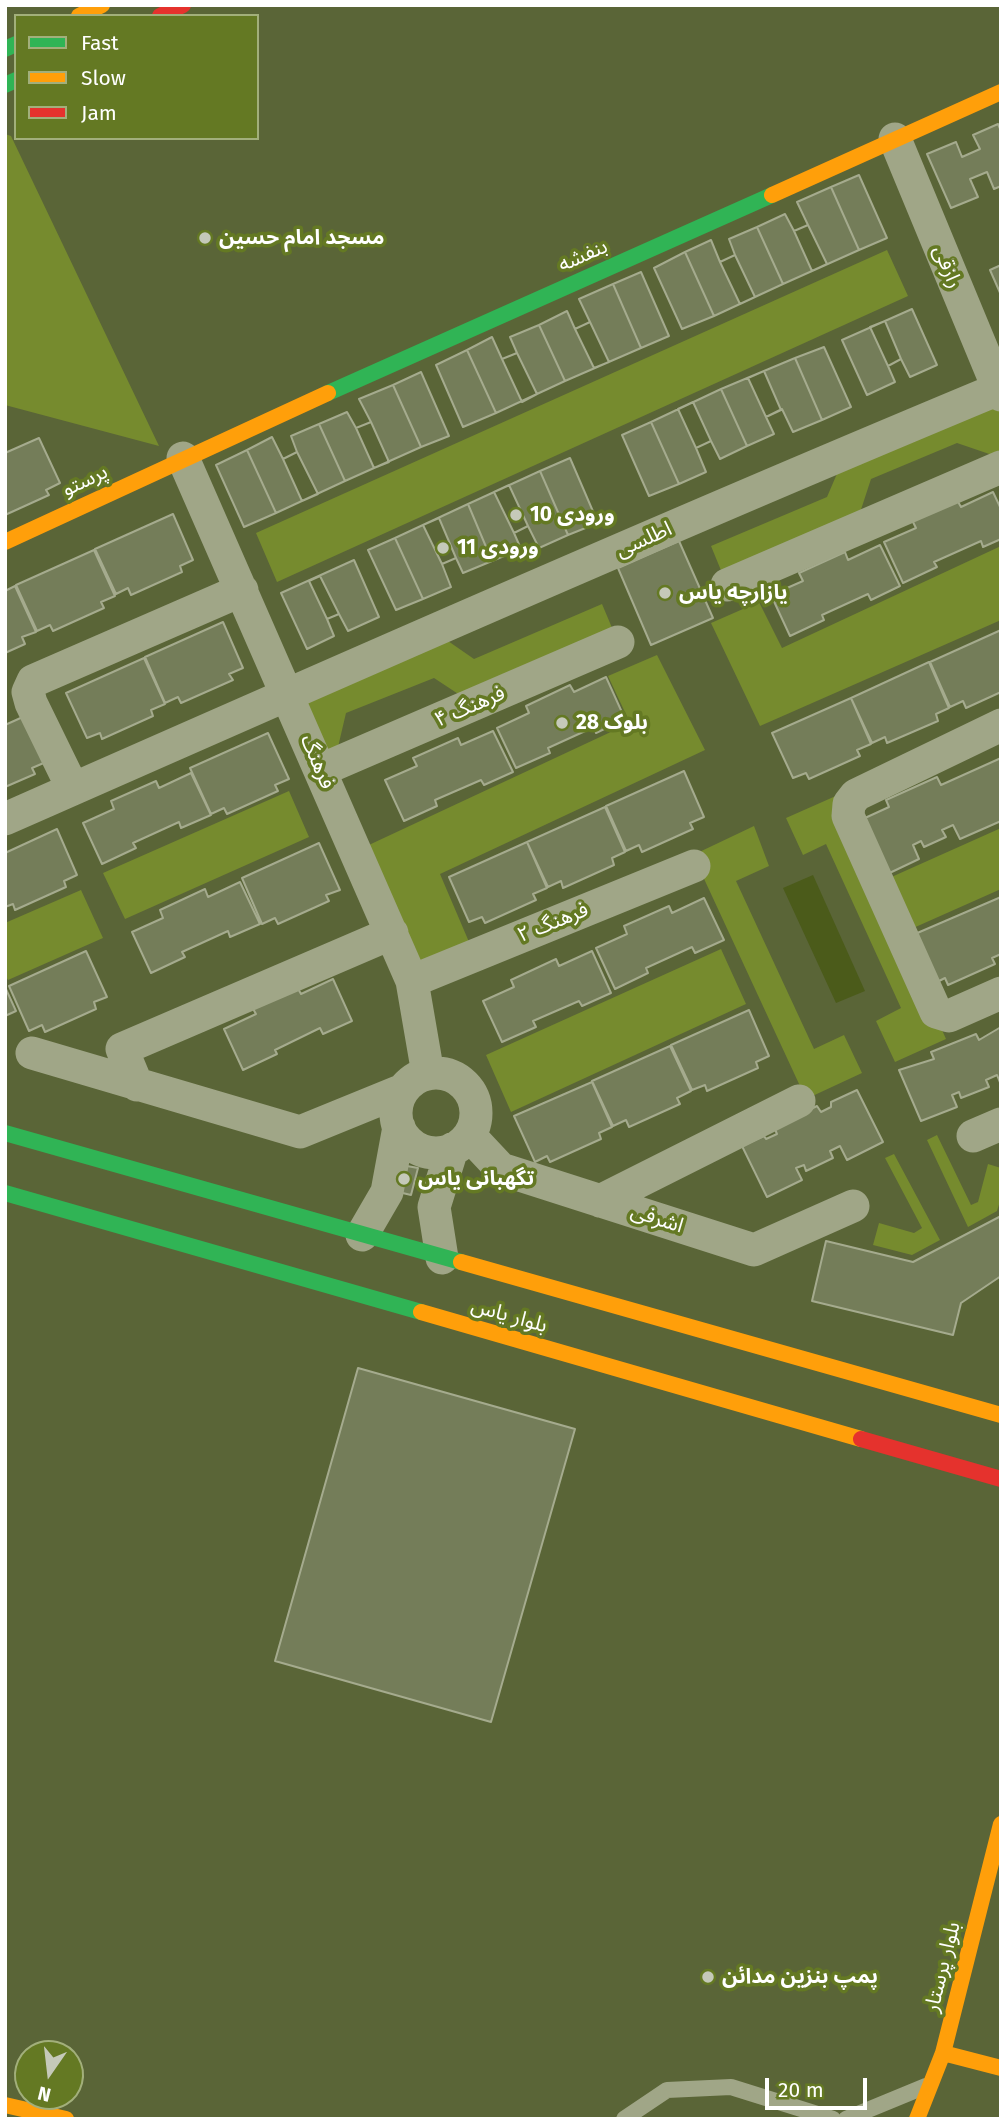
<!DOCTYPE html>
<meta charset="utf-8">
<style>
body{margin:0}
#map{position:relative;width:1006px;height:2124px;overflow:hidden;background:#5a6537;font-family:"Fira Sans",sans-serif}
canvas{display:block}
.frame{position:absolute;inset:0;border:7px solid #fff;pointer-events:none}
.legend{position:absolute;left:14px;top:14px;width:245px;height:126px;box-sizing:border-box;background:#647923;border:2px solid #a2af7b;margin:0;padding:9px 12px;list-style:none;font-size:21px;color:#fff}
.legend li{display:flex;align-items:center;gap:14px;height:35px}
.legend b{width:35px;border:2px solid #a2af7b}
.north{position:absolute;left:14px;top:2040px;width:70px;height:70px;box-sizing:border-box;background:#647923;border:2px solid #a2af7b;border-radius:50%;rotate:194deg;font-size:19px;font-weight:700;line-height:28px;text-align:center;color:#fff}
.north::after{content:'';display:block;margin:auto;width:24px;height:32px;background:#c5c9b9;clip-path:polygon(50% 0,100% 100%,50% 72%,0 100%)}
.scale{position:absolute;left:765px;top:2078px;width:102px;height:32px;box-sizing:border-box;border:4px solid #fff;border-top:0;padding-left:9px;font-size:21px;line-height:24px;white-space:nowrap;color:#fff;-webkit-text-stroke:5px #647923;paint-order:stroke}
</style>
<div id="map">
<canvas width="1006" height="2124"></canvas>
<div class="frame"></div>
<ul class="legend">
<li><b style="height:9px;background:#30b455"></b>Fast</li>
<li><b style="height:9px;background:#ff9f0a"></b>Slow</li>
<li><b style="height:9px;background:#e5322d"></b>Jam</li>
</ul>
<div class="north">N</div>
<div class="scale">20 m</div>
</div>
<script>
const context = document.querySelector('canvas').getContext('2d');
context.lineJoin = 'round';
function fillPath(path, color) { context.fillStyle = color; context.fill(path, 'evenodd'); }
function strokePath(path, color, width, dash) { context.strokeStyle = color; context.lineWidth = width; context.lineCap = dash ? 'butt' : 'round'; context.setLineDash(dash || []); context.stroke(path); }
function write(font, color, halo, rows, align = 'center') {
  context.font = font + ' "Fira Sans","Noto Sans Arabic",sans-serif'; context.lineWidth = 7; context.setLineDash([]); context.textBaseline = 'middle'; context.strokeStyle = halo; context.fillStyle = color; for (const [text, x, y, turn = 0] of rows) {
    context.save(); context.translate(x, y); context.rotate((+turn || 0) * Math.PI / 180); context.textAlign = isNaN(turn) ? turn : align; if (halo) context.strokeText(text, 0, 0); context.fillText(text, 0, 0); context.restore();
  }
}
const green = new Path2D(`
 M5,134L11,136L159,446L5,405Z
 M887,250L908,296L277,582L256,533Z
 M1001,395V458L957,443L871,479L854,531L727,585L711,546L827,497L845,455Z
 M1001,546V620L760,726L711,623L759,602L782,648Z
 M602,604L618,642L475,705L434,678L346,713L334,764L287,693L435,632L474,659Z
 M657,655L705,750L440,874L475,956L412,981L356,851L630,723L608,676Z
 M289,791L309,837L125,919L103,873Z
 M838,795L946,1039L895,1062L876,1021L901,1008L826,844L803,855L786,818Z
 M754,826L769,866L736,881L814,1049L844,1035L862,1073L806,1099L693,855Z
 M1001,828V889L911,929L887,879Z
 M81,890L103,938L8,980L5,975V923Z
 M721,949L746,1004L511,1112L486,1055Z
 M937,1135L971,1205L978,1202L988,1164L1001,1168V1198L997,1211L968,1227L927,1140Z
 M894,1154L940,1240L912,1255L873,1245L879,1223L914,1233L922,1228L885,1158Z`);
const water = new Path2D(`
 M813,875L865,991L836,1003L783,888Z`);
const building = new Path2D(`
 M998,124L1001,131V186L994,189L987,172L970,179L978,197L951,208L927,154L956,142L962,157L980,149L973,135Z
 M859,175L887,238L859,250L831,187Z
 M831,187L859,250L783,284L757,227L785,214L794,231L808,225L797,202Z
 M808,225L827,264L812,271L794,231Z
 M757,227L783,284L714,316L685,252L711,240L720,262L735,255L729,239Z
 M685,252L714,316L682,329L654,268Z
 M735,255L755,297L740,304L720,262Z
 M1001,265V295L990,270Z
 M641,272L669,336L641,348L613,284Z
 M613,284L641,348L565,381L539,325L567,311L575,329L590,322L579,299Z
 M912,309L937,365L910,377L901,359L888,366L895,382L867,395L842,340Z
 M885,321L901,359L888,366L870,327Z
 M590,322L609,362L594,368L575,329Z
 M539,325L565,381L496,413L467,350L492,337L502,359L517,353L510,337Z
 M824,347L851,407L822,420L795,358Z
 M467,350L496,413L463,427L436,365Z
 M517,353L537,394L522,402L502,359Z
 M795,358L822,420L793,432L782,409L766,417L774,434L747,446L721,389Z
 M764,371L781,410L766,417L748,378Z
 M421,372L449,436L421,447L393,385Z
 M393,385L421,447L345,481L319,424L347,412L356,428L371,422L359,399Z
 M721,389L747,446L720,459L711,441L696,448L706,472L679,484L651,422Z
 M693,402L711,441L696,448L678,409Z
 M371,422L389,462L374,468L356,428Z
 M651,422L679,484L649,496L622,435Z
 M319,424L345,481L276,513L247,450L272,437L283,459L297,452L291,436Z
 M39,438L60,483L46,490L49,495L5,515V453Z
 M247,450L276,513L244,527L216,465Z
 M297,452L318,494L302,501L283,459Z
 M570,458L598,523L568,535L540,471Z
 M540,471L568,535L539,548L528,526L514,533L521,549L492,561L468,504Z
 M509,485L528,526L514,533L494,492Z
 M993,492L1001,509V539L983,547L981,541L934,562L937,567L903,583L884,542L916,528L912,520L957,500L961,507Z
 M468,504L492,561L463,573L456,558L442,564L451,587L423,599L395,538Z
 M173,514L193,560L180,566L182,572L131,595L128,588L116,594L95,549Z
 M439,518L456,558L442,564L423,525Z
 M395,538L423,599L396,610L368,550Z
 M679,541L713,618L651,645L618,568Z
 M880,545L900,586L871,600L868,594L822,615L824,620L790,636L771,595L803,581L799,573L845,552L848,560Z
 M94,550L115,596L101,602L104,608L53,631L50,625L37,631L16,585Z
 M354,560L379,617L348,631L339,614L327,619L334,636L307,649L281,593Z
 M320,576L339,614L327,619L309,581Z
 M15,586L36,632L22,637L25,644L5,653V591Z
 M223,622L243,668L229,674L233,680L181,703L178,697L165,703L145,657Z
 M1001,630V692L966,708L963,701L950,707L930,662Z
 M144,658L165,704L151,710L153,716L102,739L100,733L87,738L66,693Z
 M929,662L949,708L936,714L938,721L887,743L885,737L872,743L851,698Z
 M606,677L625,719L596,733L594,727L548,748L550,753L516,768L497,728L529,713L526,706L570,685L574,692Z
 M851,698L871,744L857,750L860,756L809,779L806,773L793,778L772,733Z
 M25,716L46,762L32,768L35,774L5,787V725Z
 M493,731L513,772L484,785L481,780L435,800L437,806L404,821L385,780L417,766L413,758L458,738L461,745Z
 M268,733L289,779L275,785L278,791L227,814L224,808L211,814L190,768Z
 M1001,758V821L960,839L953,825L942,830L946,837L924,847L921,841L913,845L919,859L879,878L854,823L889,807L886,800L937,777L941,785Z
 M684,771L704,817L690,823L693,829L642,852L639,845L626,851L606,806Z
 M191,773L211,815L181,828L179,822L133,843L136,848L102,864L83,823L114,809L111,801L156,781L159,788Z
 M605,807L625,852L612,858L614,865L563,888L561,881L548,887L527,842Z
 M57,829L77,875L64,881L66,887L15,910L13,904L5,907V853Z
 M527,842L547,888L533,894L536,900L485,923L482,917L469,922L449,877Z
 M319,843L340,890L326,895L329,901L278,924L275,918L262,924L242,878Z
 M240,882L260,924L230,937L228,931L182,952L185,957L151,973L132,932L163,918L160,910L205,889L208,897Z
 M1001,897V954L992,958L995,964L948,985L945,978L929,986L908,937Z
 M704,898L724,940L695,953L692,947L646,968L648,973L615,989L596,948L627,934L624,926L669,906L672,913Z
 M86,951L107,997L94,1002L96,1009L45,1032L42,1025L29,1031L9,986Z
 M592,951L611,993L582,1006L579,1001L533,1021L536,1027L502,1042L483,1001L514,987L511,980L556,959L559,966Z
 M333,979L352,1021L323,1034L320,1028L275,1050L277,1054L243,1070L224,1029L256,1014L252,1007L297,987L301,994Z
 M5,987L16,1011L5,1016Z
 M749,1010L769,1056L756,1062L758,1068L707,1091L705,1085L692,1090L671,1045Z
 M1001,1027V1085L997,1075L986,1080L989,1087L961,1098L959,1092L952,1095L957,1107L921,1121L899,1070L934,1059L931,1052L976,1034L979,1040Z
 M670,1046L691,1091L677,1098L680,1104L629,1127L626,1120L613,1126L592,1081Z
 M592,1082L612,1127L599,1133L601,1139L550,1162L547,1156L535,1162L514,1116Z
 M857,1090L883,1142L847,1160L840,1146L830,1151L833,1158L806,1171L804,1165L796,1168L802,1180L767,1197L742,1146L764,1136L766,1139L777,1134L774,1127L817,1106L821,1112L831,1107V1102Z
 M396,1164L418,1168L411,1195L390,1190Z
 M1001,1216V1276L961,1303L953,1335L812,1301L826,1241L913,1262Z
 M358,1368L575,1429L491,1722L275,1661Z`);
const lane = new Path2D(`
 M624,2119L667,2090L731,2087L833,2119
 M846,2119L926,2086`);
const street = new Path2D(`
 M895,139L1001,395
 M183,458L412,981L428,1074
 M727,585L1001,467
 M1001,725L856,795L849,804L848,816L936,1012L949,1016L1001,993
 M321,770L618,642
 M73,789L31,703L28,692L33,681L242,590
 M5,819C336,673 667,527 1001,388
 M412,981L694,866
 M32,1053L300,1132L403,1090
 M396 1113a40 40 0 1 1 80 0a40 40 0 1 1-80 0Z
 M137,1085L122,1049L392,933
 M470,1136L501,1169L754,1250L853,1206
 M973,1136L1001,1124
 M600,1201L799,1101
 M362,1235L387,1192L399,1127
 M442,1258L434,1207L452,1149`);
const fast = new Path2D(`
 M5,49L16,44
 M5,85L16,80
 M328,393L772,195
 M5,1133L461,1262
 M5,1193L421,1312`);
const slow = new Path2D(`
 M79,16L102,5
 M772,195L1001,92
 M5,542L328,393
 M461,1262L1001,1415
 M421,1312L861,1439
 M943,2053L1001,2068
 M5,2105L66,2119
 M917,2119L943,2053L1001,1824`);
const jam = new Path2D(`
 M160,16L183,5
 M861,1439L1001,1479`);
const markers = [
 [205,238,7,"#c5c9b9"],
 [516,515,7,"#c5c9b9"],
 [443,548,7,"#c5c9b9"],
 [665,593,7,"#c5c9b9"],
 [562,723,7,"#c5c9b9"],
 [404,1179,7,"#c5c9b9"],
 [708,1977,7,"#c5c9b9"]
];
const poiNames = [
 ["مسجد امام حسین",219,238],
 ["ورودی 10",530,515],
 ["ورودی 11",457,548],
 ["یازارچه یاس",679,593],
 ["بلوک 28",576,723],
 ["تگهبانی یاس",418,1179],
 ["پمپ بنزین مدائن",722,1977]
];
const streetNames = [
 ["بنفشه",583,256,-24],
 ["رازقی",947,267,68],
 ["پرستو",85,481,-25],
 ["اطلسی",644,540,-24],
 ["فرهنگ ۴",470,707,-23],
 ["فرهنگ",317,762,67],
 ["فرهنگ ۲",553,923,-22],
 ["اشرفی",657,1219,18],
 ["بلوار یاس",509,1316,16],
 ["بلوار پرستار",943,1967,-76]
];
fillPath(green, '#768b2e');
fillPath(water, '#4b5b1a');
fillPath(building, '#747d59');
strokePath(building, '#a5ab8e', 2);
strokePath(lane, '#a0a687', 16);
strokePath(street, '#a0a687', 33);
strokePath(fast, '#30b455', 16);
strokePath(slow, '#ff9f0a', 16);
strokePath(jam, '#e5322d', 16);
for (const [x, y, r, color] of markers) { const dot = new Path2D(); dot.arc(x, y, r, 0, 2 * Math.PI); context.fillStyle = color; context.fill(dot); strokePath(dot, '#647923', 2.5); }
write('bold 21px', '#fff', '#647923', poiNames, 'left');
write('21px', '#fff', '#647923', streetNames);
</script>
